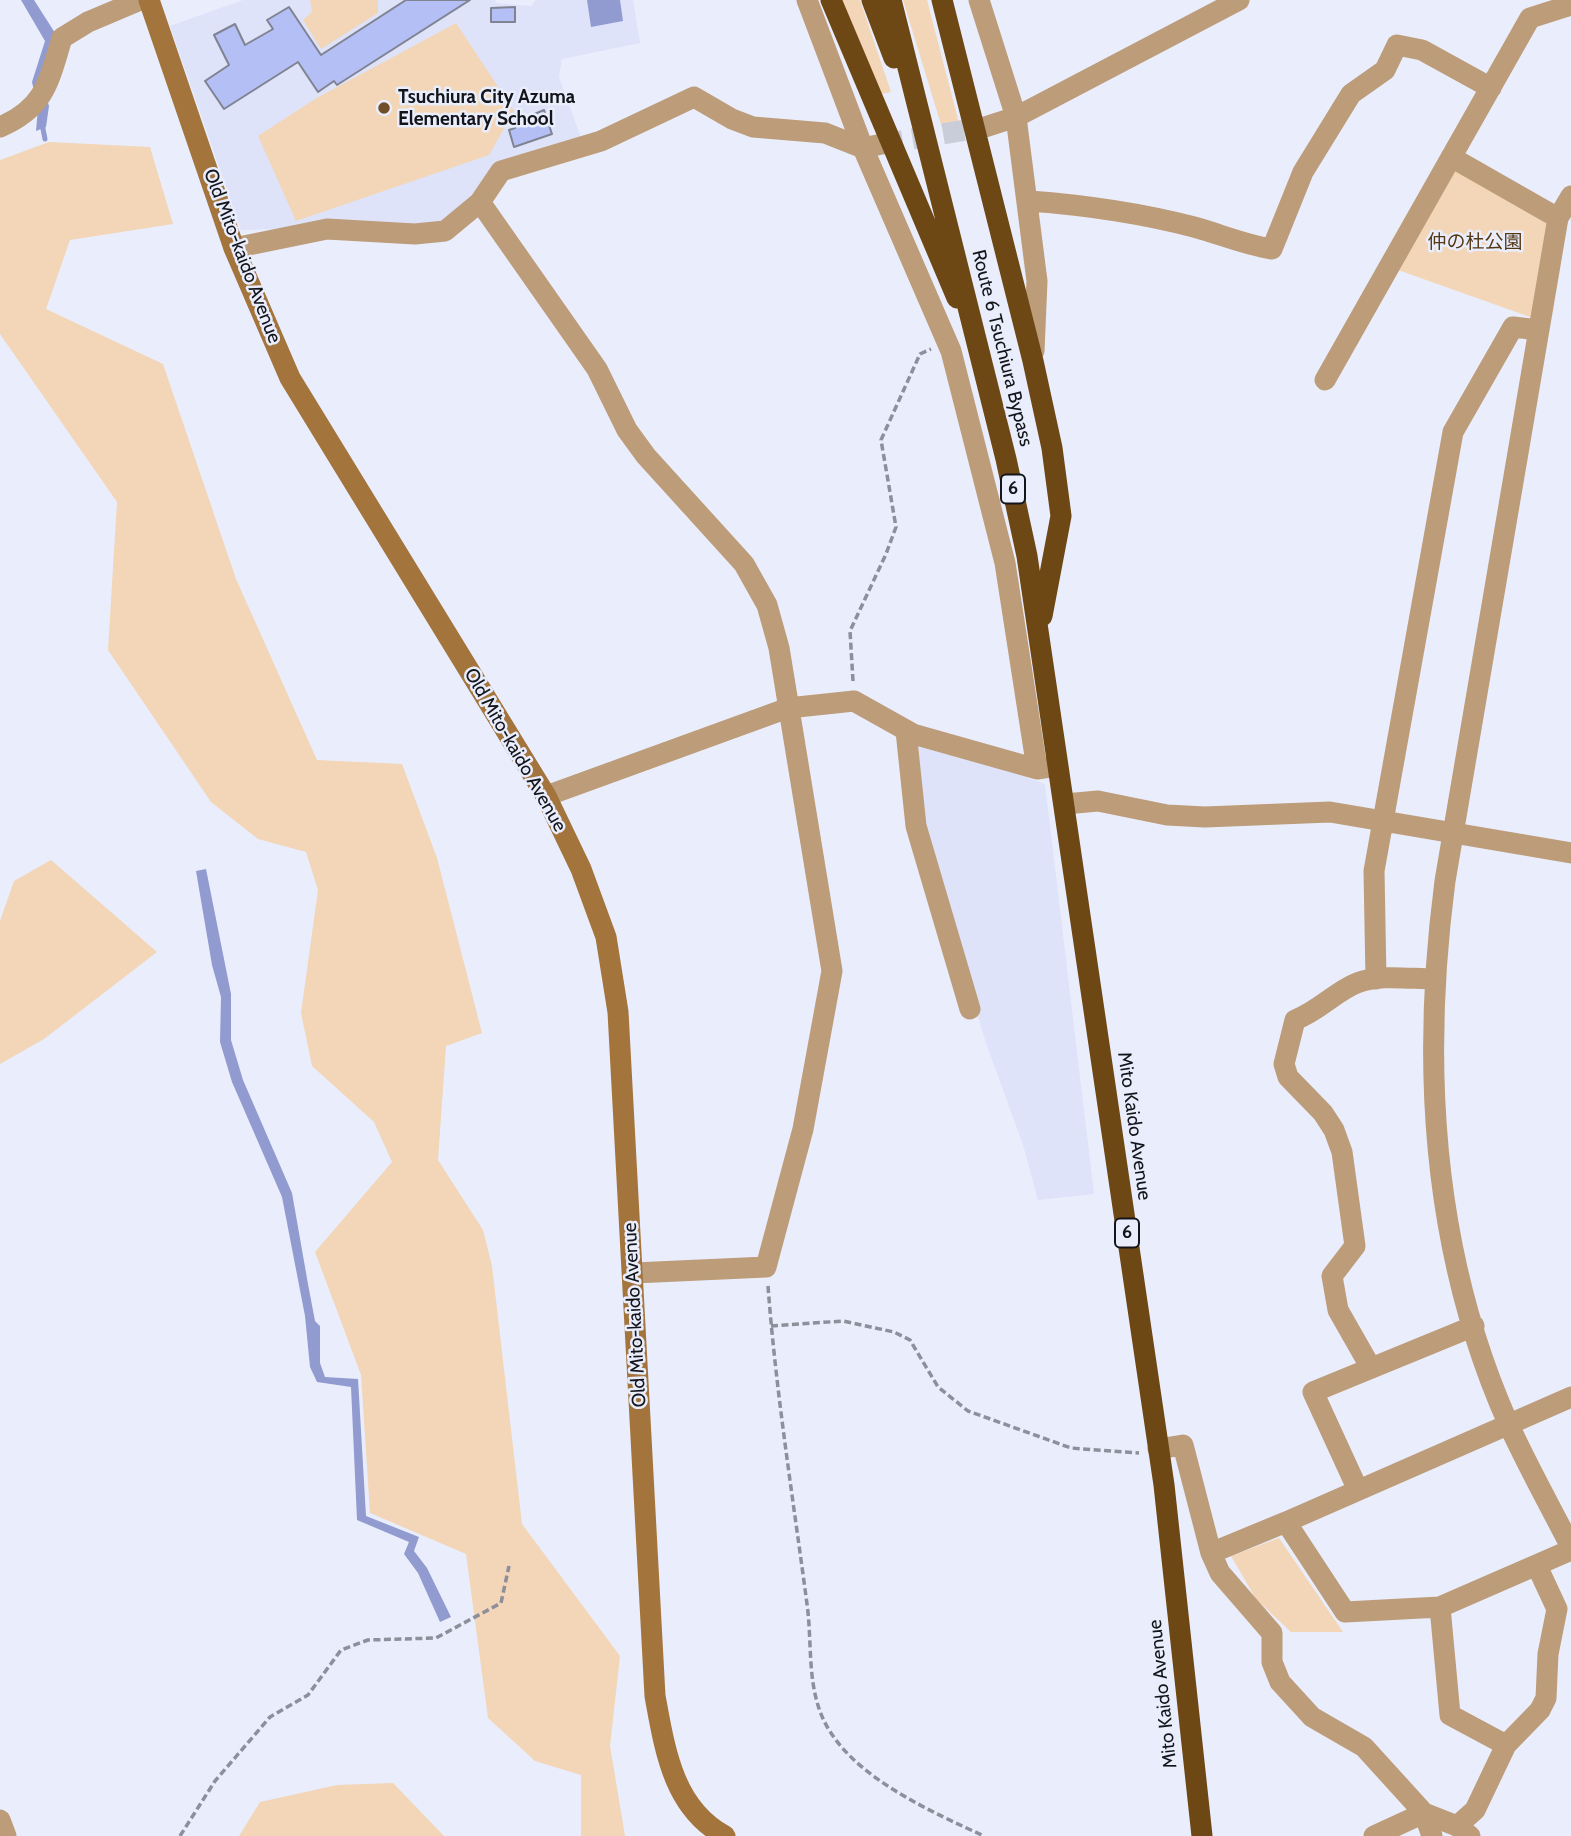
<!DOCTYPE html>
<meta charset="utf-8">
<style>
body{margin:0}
canvas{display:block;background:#e9edfc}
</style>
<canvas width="1571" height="1836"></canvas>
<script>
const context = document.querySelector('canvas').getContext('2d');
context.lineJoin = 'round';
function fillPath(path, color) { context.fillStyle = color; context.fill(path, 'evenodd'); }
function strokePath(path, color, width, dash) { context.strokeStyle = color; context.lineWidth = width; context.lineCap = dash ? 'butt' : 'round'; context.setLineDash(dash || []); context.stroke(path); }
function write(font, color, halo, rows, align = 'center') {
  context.font = font + ' Cabin,"Noto Sans JP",sans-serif'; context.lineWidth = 5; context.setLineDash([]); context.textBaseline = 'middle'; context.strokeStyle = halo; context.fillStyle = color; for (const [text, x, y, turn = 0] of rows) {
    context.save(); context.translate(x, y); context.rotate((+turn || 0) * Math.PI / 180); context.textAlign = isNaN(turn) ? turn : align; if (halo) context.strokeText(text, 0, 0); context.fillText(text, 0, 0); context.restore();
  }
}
const built = new Path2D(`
 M243,0H495L496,3L531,6L536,0H633L640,43L562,59L559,77L581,138L471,200L442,221L408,226L241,230L170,26Z
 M914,737L1045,784L1094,1194L1038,1200L1023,1145L986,1043L918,823Z`);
const green = new Path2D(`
 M310,0H378V13L321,49L303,20L312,12Z
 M842,0H860L891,92L881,94Z
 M903,0H927L960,127L943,131Z
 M456,23L514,111L489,155L296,221L258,136L315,99Z
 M49,142L150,147L173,224L70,240L46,309L163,364L236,579L317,760L402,764L437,858L482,1033L446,1046L438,1160L483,1230L492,1266L522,1524L620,1656L610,1746L625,1836H581V1775L535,1761L488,1718L466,1554L370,1513L361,1375L315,1252L392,1162L374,1122L312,1066L301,1013L318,890L306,852L258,839L211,802L108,650L117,502L0,334V160Z
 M1455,169L1548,223L1533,318L1398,270Z
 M51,860L157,952L44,1039L0,1064V921L14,881Z
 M1279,1538L1343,1632H1291L1256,1599L1231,1556Z
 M393,1783L444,1836H239L260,1802L337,1785Z`);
const water = new Path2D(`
 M21,0H34L57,36L42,84L49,106L46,127L36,131L38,108L32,82L45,41Z
 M587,0H620L623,21L591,27Z
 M206,869L231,994V1040L243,1080L292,1193L308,1284L315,1321L320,1326V1363L325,1377L358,1379L366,1516L419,1537L414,1551L427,1568L451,1617L440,1622L418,1573L404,1554L409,1542L357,1520L351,1387L317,1382L310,1367L305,1316L282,1197L232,1082L220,1042L221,997L212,965L196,871Z`);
const stream = new Path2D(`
 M42,124L45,139`);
const building = new Path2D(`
 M406,0H470L337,85L334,81L318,92L298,62L224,109L205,81L229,65L214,35L235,24L245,45L273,29L267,20L289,7L321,55Z
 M515,7V22H491V8Z
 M544,110L552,134L514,147L509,130L515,128L513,123Z`);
const streetTunnel = new Path2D(`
 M882,144L985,127`);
const path = new Path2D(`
 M853,681L850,631L886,554L896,527L881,440L920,354L931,349
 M768,1286C776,1393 793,1498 807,1604C813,1647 805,1694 831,1733C862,1781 934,1813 984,1836
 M771,1326L843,1321L894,1332L910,1340L938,1387L968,1411L1071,1448L1139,1453
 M180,1836L215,1781L270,1717L308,1695L341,1650L368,1640L436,1638L501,1603L509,1566`);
const street = new Path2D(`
 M807,0L863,148L951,351L1005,563L1037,769
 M979,0L1016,117L1037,281L1034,351
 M0,127C45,108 49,81 62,38L88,22L140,0
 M985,127L1016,117L1239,0
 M1451,157L1558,218
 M1571,196L1558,218L1445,881C1421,1064 1432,1252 1508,1423C1527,1465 1550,1506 1571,1547
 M1029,201C1084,205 1140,213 1194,227C1220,234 1245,245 1272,249L1303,172L1351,94L1385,70L1397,45L1422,50L1491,88
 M480,202L597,369L627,430L646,456L744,564L767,605L779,648L832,971L803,1129L766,1267L634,1273
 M234,248L327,229L415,234L445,231L480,202L501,171L601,141L694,97L732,119L753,127L825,133L863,148L882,144
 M1325,380L1530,18L1571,5
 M906,731L916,826L970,1009
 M546,796L788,708L854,701L913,734L1037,769L1050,767
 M1065,804L1098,801L1167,815L1205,817L1330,812L1571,853
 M1376,979L1374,871L1453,432L1513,327L1539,330
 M1371,1368L1338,1310L1332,1276L1355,1246L1342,1152L1334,1130L1323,1113L1288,1077L1284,1064L1295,1020C1319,1011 1336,991 1357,983C1379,974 1410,979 1434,979
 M1571,1397L1286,1522L1345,1612L1440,1607L1571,1550
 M1158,1449L1183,1445L1211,1553L1220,1573L1272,1633V1662L1280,1682L1312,1717L1364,1747L1424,1813L1432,1836
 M1358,1490L1313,1392L1474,1326
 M1211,1553L1286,1522
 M1440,1607L1450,1715L1506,1745
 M0,1820L6,1836
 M1457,1826L1475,1810L1506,1745L1540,1710L1546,1698L1548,1654L1557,1609L1537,1566
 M1374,1836L1424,1813L1457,1826L1470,1836`);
const secondary = new Path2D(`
 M149,0L234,248L290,378L546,796L581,869L606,937L618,1012L655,1696C665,1750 673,1808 725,1836`);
const highway = new Path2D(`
 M831,0L957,298
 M872,0L894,58
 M891,0L1006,459L1027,556L1164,1485L1202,1836
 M942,0L1033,361L1052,448L1061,516L1042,616`);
const markers = [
 [384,108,7,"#714f27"]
];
const shields = [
 [1013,489,24],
 [1127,1233,24]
];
const shieldNames = [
 ["6",1013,489],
 ["6",1127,1233]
];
const poiNames = [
 ["Tsuchiura City Azuma",398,97],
 ["Elementary School",398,119]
];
const parkNames = [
 ["仲の杜公園",1475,242]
];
const streetNames = [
 ["Old Mito-kaido Avenue",242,256,69],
 ["Route 6 Tsuchiura Bypass",1002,348,76],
 ["Old Mito-kaido Avenue",515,750,60],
 ["Mito Kaido Avenue",1134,1126,82],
 ["Old Mito-kaido Avenue",635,1315,-93],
 ["Mito Kaido Avenue",1163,1694,-96]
];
fillPath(built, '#dee3f9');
fillPath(green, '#f2d6b7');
fillPath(water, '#919bd0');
strokePath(stream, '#919bd0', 5);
fillPath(building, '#b4bff6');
strokePath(building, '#808391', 2);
strokePath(streetTunnel, '#c9cdda', 21, [21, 10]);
strokePath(path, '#8d8f9a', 3.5, [7, 3.5]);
strokePath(street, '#bd9c79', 21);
strokePath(secondary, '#a3743c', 21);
strokePath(highway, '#6d4714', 21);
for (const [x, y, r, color] of markers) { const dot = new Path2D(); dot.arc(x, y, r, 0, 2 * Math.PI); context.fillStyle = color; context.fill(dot); strokePath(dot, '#e9edfc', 2.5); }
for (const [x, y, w] of shields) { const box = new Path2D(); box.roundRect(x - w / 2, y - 14.5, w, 29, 5); context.fillStyle = '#e9edfc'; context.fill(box); strokePath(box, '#14151a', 2); }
write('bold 18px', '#14151a', null, shieldNames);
write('bold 19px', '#14151a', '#e9edfc', poiNames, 'left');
write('19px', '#553814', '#e9edfc', parkNames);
write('19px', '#14151a', '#e9edfc', streetNames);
</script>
